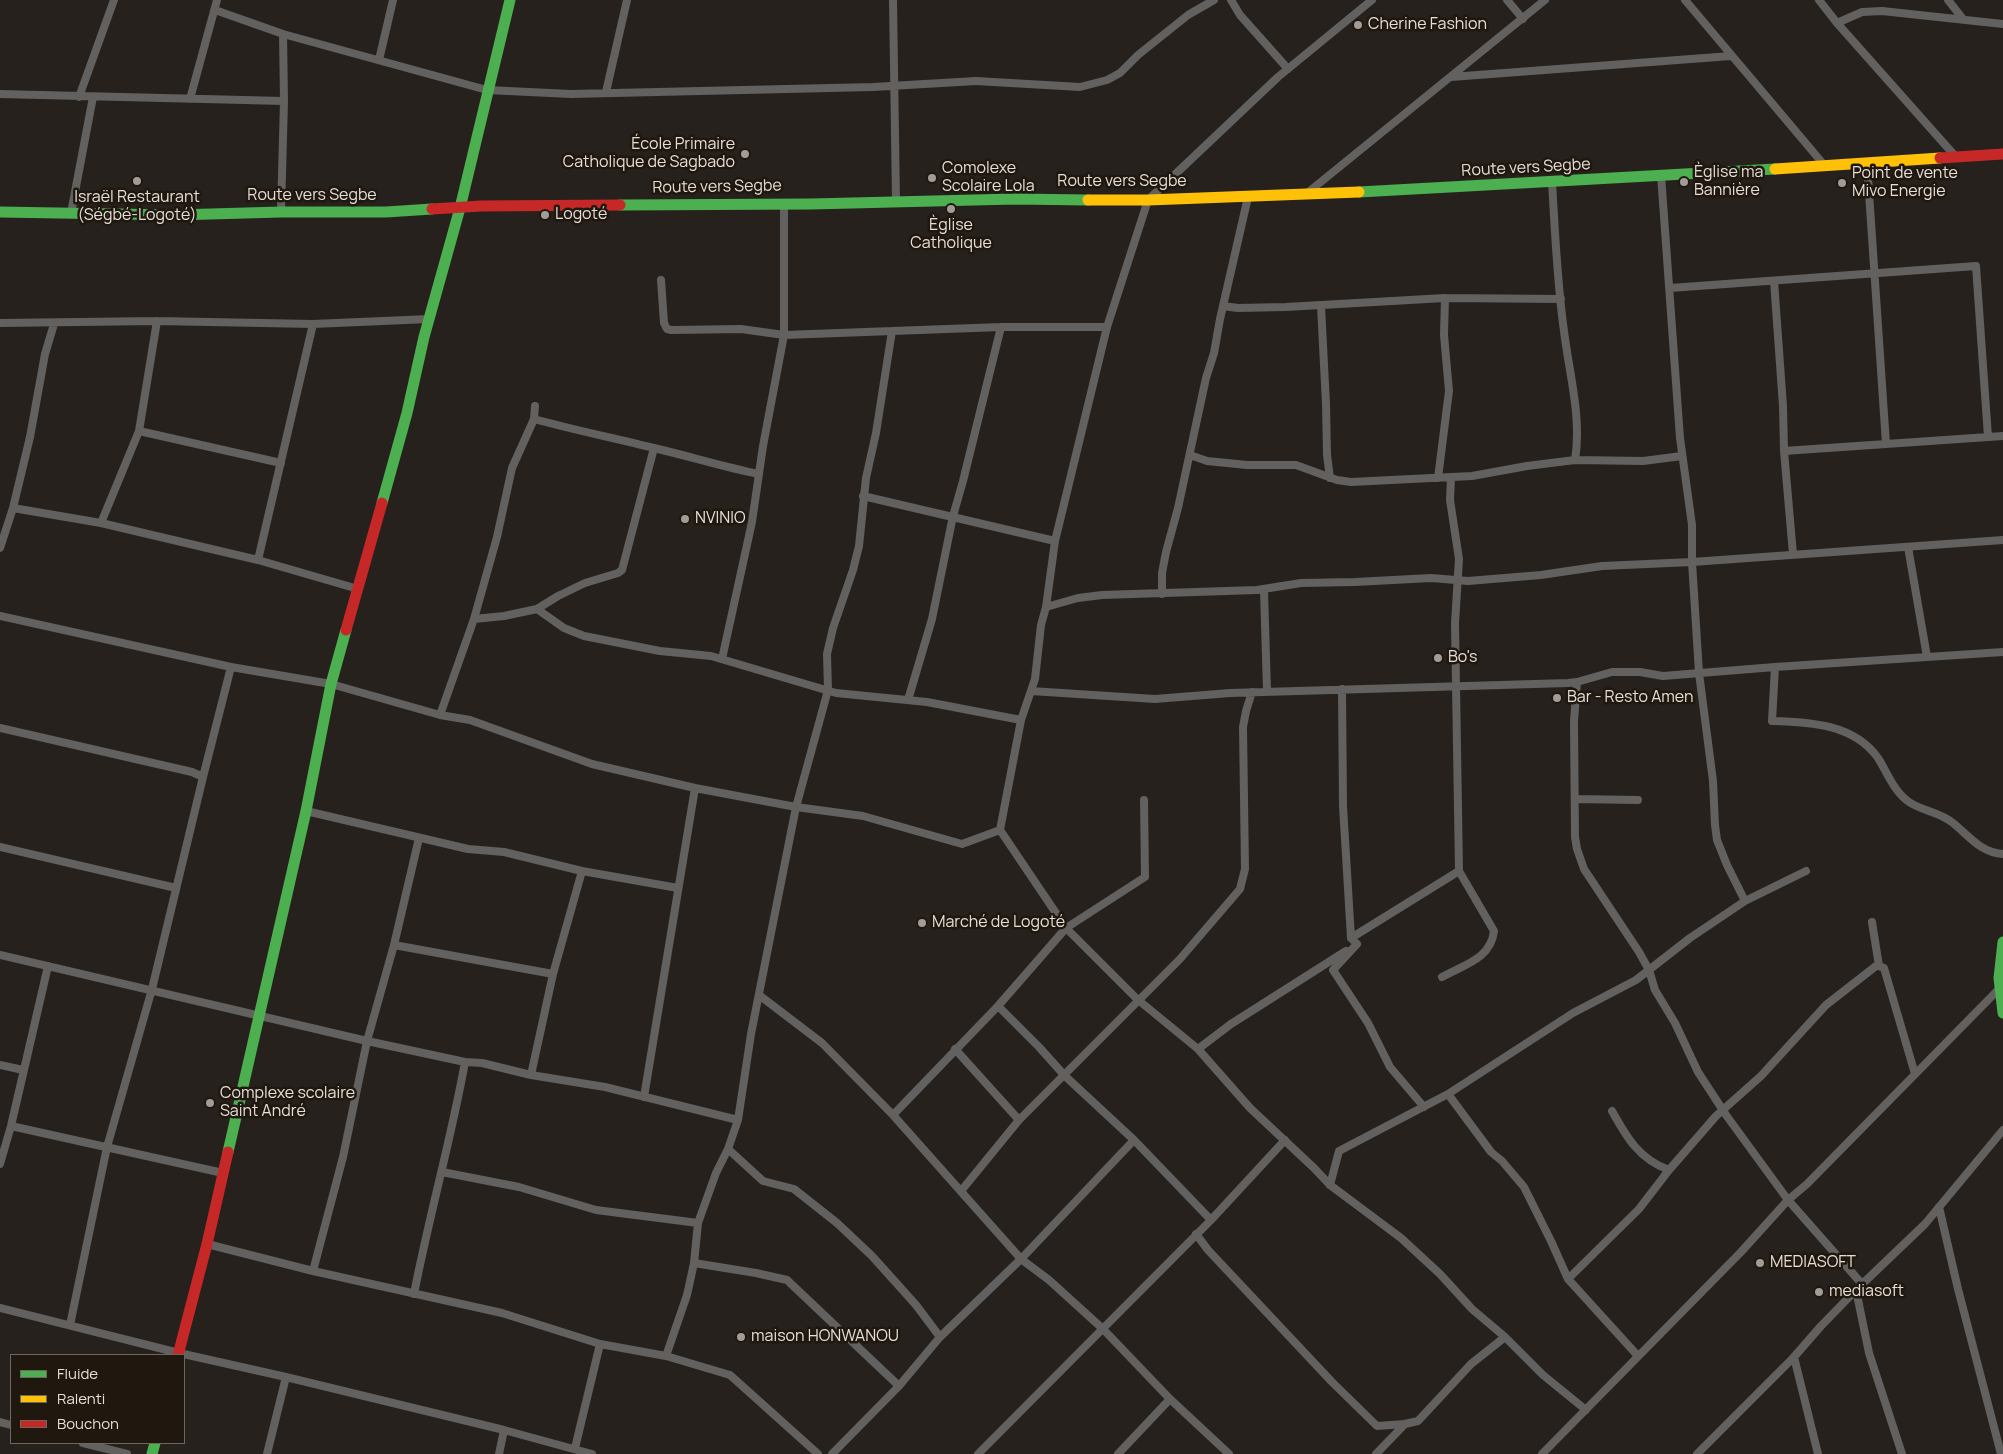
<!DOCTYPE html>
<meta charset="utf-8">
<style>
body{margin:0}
#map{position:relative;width:2003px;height:1454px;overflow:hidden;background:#26211c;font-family:Manrope,sans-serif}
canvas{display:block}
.legend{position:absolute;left:10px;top:1354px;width:175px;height:90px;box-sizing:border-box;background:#20170f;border:1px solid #6e675f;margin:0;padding:6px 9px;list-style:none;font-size:15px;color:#e4ded8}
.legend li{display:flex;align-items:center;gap:10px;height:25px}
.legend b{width:25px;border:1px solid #6e675f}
</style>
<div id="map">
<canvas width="2003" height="1454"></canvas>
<ul class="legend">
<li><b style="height:6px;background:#4caf50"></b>Fluide</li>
<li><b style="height:6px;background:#ffc107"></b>Ralenti</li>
<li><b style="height:6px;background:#c62828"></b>Bouchon</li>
</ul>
</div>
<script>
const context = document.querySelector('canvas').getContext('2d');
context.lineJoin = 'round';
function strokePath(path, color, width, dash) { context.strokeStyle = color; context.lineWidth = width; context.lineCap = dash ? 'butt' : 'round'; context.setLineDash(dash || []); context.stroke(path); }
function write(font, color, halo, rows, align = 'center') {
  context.font = font + ' Manrope,sans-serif'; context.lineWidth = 5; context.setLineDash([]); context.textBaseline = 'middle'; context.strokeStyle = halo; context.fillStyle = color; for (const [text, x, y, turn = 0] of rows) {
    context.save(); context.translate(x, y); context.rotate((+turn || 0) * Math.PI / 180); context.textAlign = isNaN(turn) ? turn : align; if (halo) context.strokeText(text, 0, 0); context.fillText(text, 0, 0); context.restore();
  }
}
const street = new Path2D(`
 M893,0L896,201
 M1231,0L1240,15L1288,69
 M1372,0L1278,77L1148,200L1107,327L1055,541L1046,607L1041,625L1035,679L1021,720L1000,830L1066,928L1137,999L1198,1049L1250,1108L1314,1168L1330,1185L1401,1238L1440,1274L1472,1309L1505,1337L1543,1375L1586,1410
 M1507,0L1523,19
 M1685,0L1825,166
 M1819,0L1837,23L1956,157
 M1948,0L1963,19
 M215,10L283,34L487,90L571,94L873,87L976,81L1080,87L1107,80L1120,73L1138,55L1188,15L1214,0
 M1837,23L1862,12L1882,11L2003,24
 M379,60L393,0
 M1451,77L1731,56
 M606,92L627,0
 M0,94L284,101
 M79,97L114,0
 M190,99L217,0
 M1867,163L1886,444
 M1552,182C1555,231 1557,282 1564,331C1569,373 1582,417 1575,460
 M1306,194L1545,0
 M281,212L284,101L283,34
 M71,213L93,97
 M661,280L664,323L667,329L671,330L741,329L784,335L1001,327H1107
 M1774,281L1783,406L1784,451L1793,554
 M1670,288L1976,266L1988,437
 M1223,306L1238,308L1286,307L1445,298L1561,299
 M1321,306L1326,404L1327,455L1330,478
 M0,323L157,321L313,324L429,319
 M534,419C574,430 614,438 654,448C689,456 723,467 759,474
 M139,431L281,463
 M1784,451L2003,436
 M1190,455L1207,461L1247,465H1296L1337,480L1351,482L1472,476L1527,466L1575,460L1643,461L1682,456
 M1438,478L1449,391L1444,335L1445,298
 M863,496L1055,541
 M13,508L101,523L258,560L358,589
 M101,523L139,431L157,321
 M1908,547L1927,657
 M0,548L13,508L30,437L45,354L54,324
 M258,560L313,324
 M1264,590L1267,691
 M1162,594V573L1166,552L1178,508L1206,378L1214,353L1220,319L1248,197
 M1046,607L1078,598L1102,595L1257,590L1301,583L1355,582L1431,578L1468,581L1541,575L1602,566L1692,562L2003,540
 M537,609L564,628L584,636L660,651L711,656L836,693L927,702L1021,720
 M0,616L231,667L331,684L440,715L470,720L592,764L695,788L796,807L863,816L962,844L1000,830
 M474,619L504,616L537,609L558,596L585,583L618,573L622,570L654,448
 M722,659L752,522L763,446L784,335V203
 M1775,667L1772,721C1810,722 1854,724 1878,758C1887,772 1894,792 1909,802C1922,811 1940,812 1953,823C1969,836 1981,853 2003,854
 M1577,682L1574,721L1575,837L1577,849L1584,869L1639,952L1649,970L1655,990L1675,1023L1698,1072L1726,1115L1788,1200L1862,1284
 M1342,689L1343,806L1351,938
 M1031,691L1155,699L1230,693L1568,683L1577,682L1612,672H1640L1663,676L1775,667L2003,652
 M908,700L932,619L953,516L963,481L1001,327
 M440,715L474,619L497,537L512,468L534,419L535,406
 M0,728L192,772L203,777
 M1575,799L1638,800
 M306,811L468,849L504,852L582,871L678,888
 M0,847L176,888
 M1745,901L1806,871
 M1872,922L1879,966L1884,968L1915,1074
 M1357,944L1351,938L1459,871L1455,623L1459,559L1450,500L1451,478
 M1357,944L1333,970L1368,1023L1390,1067L1424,1107
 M394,945L553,974
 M0,955L367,1041L465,1062L482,1063L531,1075L605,1087L738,1120
 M1442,977C1463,965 1491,959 1494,931L1459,871
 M759,995L822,1043L893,1115L1021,1259L1049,1280L1103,1329L1170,1399L1229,1454
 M998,1006L1039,1047L1065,1076L1134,1140L1211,1220
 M955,1049L1019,1120
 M1198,1049L1231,1024L1346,951
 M0,1065L23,1070
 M531,1075L553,974L582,871
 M1448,1094L1491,1152L1502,1161L1524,1187L1551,1241L1568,1279L1638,1356
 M644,1097L695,788
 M1612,1111C1627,1138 1639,1159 1669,1170
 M893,1115L998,1006L1066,928L1145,877L1144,800
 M11,1126L223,1173
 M728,1149L763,1181L794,1189L837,1223L872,1256L916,1305L940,1337
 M0,1164L11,1126L48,966
 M442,1172L519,1187L596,1210L698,1223
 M1330,1185L1339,1151L1448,1094L1573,1013L1636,980L1690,938L1745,901L1727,865L1717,840L1715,825L1713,781L1699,673L1692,562V525L1680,438L1661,175
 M961,1191L1019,1120L1180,959L1240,889L1245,869L1243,727L1246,711L1252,692
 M1939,1207L1958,1289L2001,1454
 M1196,1234L1208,1250L1332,1382L1377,1426L1405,1424L1418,1421L1471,1364L1505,1337
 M207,1244L313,1271L502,1313L600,1344L666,1356L687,1295L694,1263L698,1223L716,1173L728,1149L738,1120L751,1034L796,807L828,690L827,654L833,628L853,570L859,546L866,478L876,433L892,331
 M694,1263L756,1273L787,1280L899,1386
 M313,1271L343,1157L367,1041L394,945L419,838
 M1568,1279L1639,1209L1669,1170L1716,1116L1761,1076L1826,1005L1876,966H1879
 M1856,1290L1869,1353L1902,1454
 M414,1294C429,1216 451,1140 465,1062
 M0,1308L179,1353L286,1377L504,1430L592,1454
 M70,1325L107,1147L152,989L203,777L231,667
 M666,1356L730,1375L818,1454
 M1794,1357L1818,1454
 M0,1422L11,1425
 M83,1443L127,1454
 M575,1448L600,1344
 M267,1454L286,1377
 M499,1454L504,1430
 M832,1454L899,1386L940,1337L1021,1259L1134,1140
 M978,1454L1211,1220L1285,1140
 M1118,1454L1170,1399
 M1376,1454L1405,1424
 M1542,1454L1741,1252L1788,1200L1807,1184L1998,990
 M1697,1454L1794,1357L1821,1326L1856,1290L1925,1224L2003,1130`);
const fast = new Path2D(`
 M1359,192L1775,169
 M620,205L811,204L1015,199L1088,200
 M0,212L175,215L281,212H386L432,209
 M382,503L407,413L424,337L460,208L510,0
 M2003,942L1999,978L2003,1013
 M228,1152L306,811L331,684L346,630
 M152,1454L155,1443`);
const slow = new Path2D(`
 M1775,169L1940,158
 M1088,200H1148L1359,192`);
const jam = new Path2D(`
 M1940,158L2003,154
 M432,209L481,206L620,205
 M346,630L382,503
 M178,1355L207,1244L228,1152`);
const markers = [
 [1358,25,5,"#a29c96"],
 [745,154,5,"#a29c96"],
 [932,178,5,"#a29c96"],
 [137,181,5,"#a29c96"],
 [1684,182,5,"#a29c96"],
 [1842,183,5,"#a29c96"],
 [951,209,5,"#a29c96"],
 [545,215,5,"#a29c96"],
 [685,519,5,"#a29c96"],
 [1438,658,5,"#a29c96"],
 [1557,698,5,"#a29c96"],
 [922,923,5,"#a29c96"],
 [210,1103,5,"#a29c96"],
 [1760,1263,5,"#a29c96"],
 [1819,1292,5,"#a29c96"],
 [741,1337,5,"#a29c96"]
];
const poiNames = [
 ["Cherine Fashion",1368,25],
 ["École Primaire",735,145,"right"],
 ["Catholique de Sagbado",735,163,"right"],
 ["Comolexe",942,169],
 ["Scolaire Lola",942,187],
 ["Èglise ma",1694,173],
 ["Bannière",1694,191],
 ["Point de vente",1852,174],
 ["Mivo Energie",1852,192],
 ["Israël Restaurant",137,198,"center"],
 ["(Ségbé-Logoté)",137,216,"center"],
 ["Logoté",555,215],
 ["Èglise",951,226,"center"],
 ["Catholique",951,244,"center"],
 ["NVINIO",695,519],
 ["Bo's",1448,658],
 ["Bar - Resto Amen",1567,698],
 ["Marché de Logoté",932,923],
 ["Complexe scolaire",220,1094],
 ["Saint André",220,1112],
 ["MEDIASOFT",1770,1263],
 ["mediasoft",1829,1292],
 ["maison HONWANOU",751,1337]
];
const streetNames = [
 ["Route vers Segbe",1526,168,-3],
 ["Route vers Segbe",1122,182],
 ["Route vers Segbe",717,187,-1],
 ["Route vers Segbe",312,196]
];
strokePath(street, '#62615f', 8);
strokePath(fast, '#4caf50', 11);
strokePath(slow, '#ffc107', 11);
strokePath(jam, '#c62828', 11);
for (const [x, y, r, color] of markers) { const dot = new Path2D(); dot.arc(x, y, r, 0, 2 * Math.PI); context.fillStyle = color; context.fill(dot); strokePath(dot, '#20170f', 2); }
write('16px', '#e4ded8', '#20170f', poiNames, 'left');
write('16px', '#e4ded8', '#20170f', streetNames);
</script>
